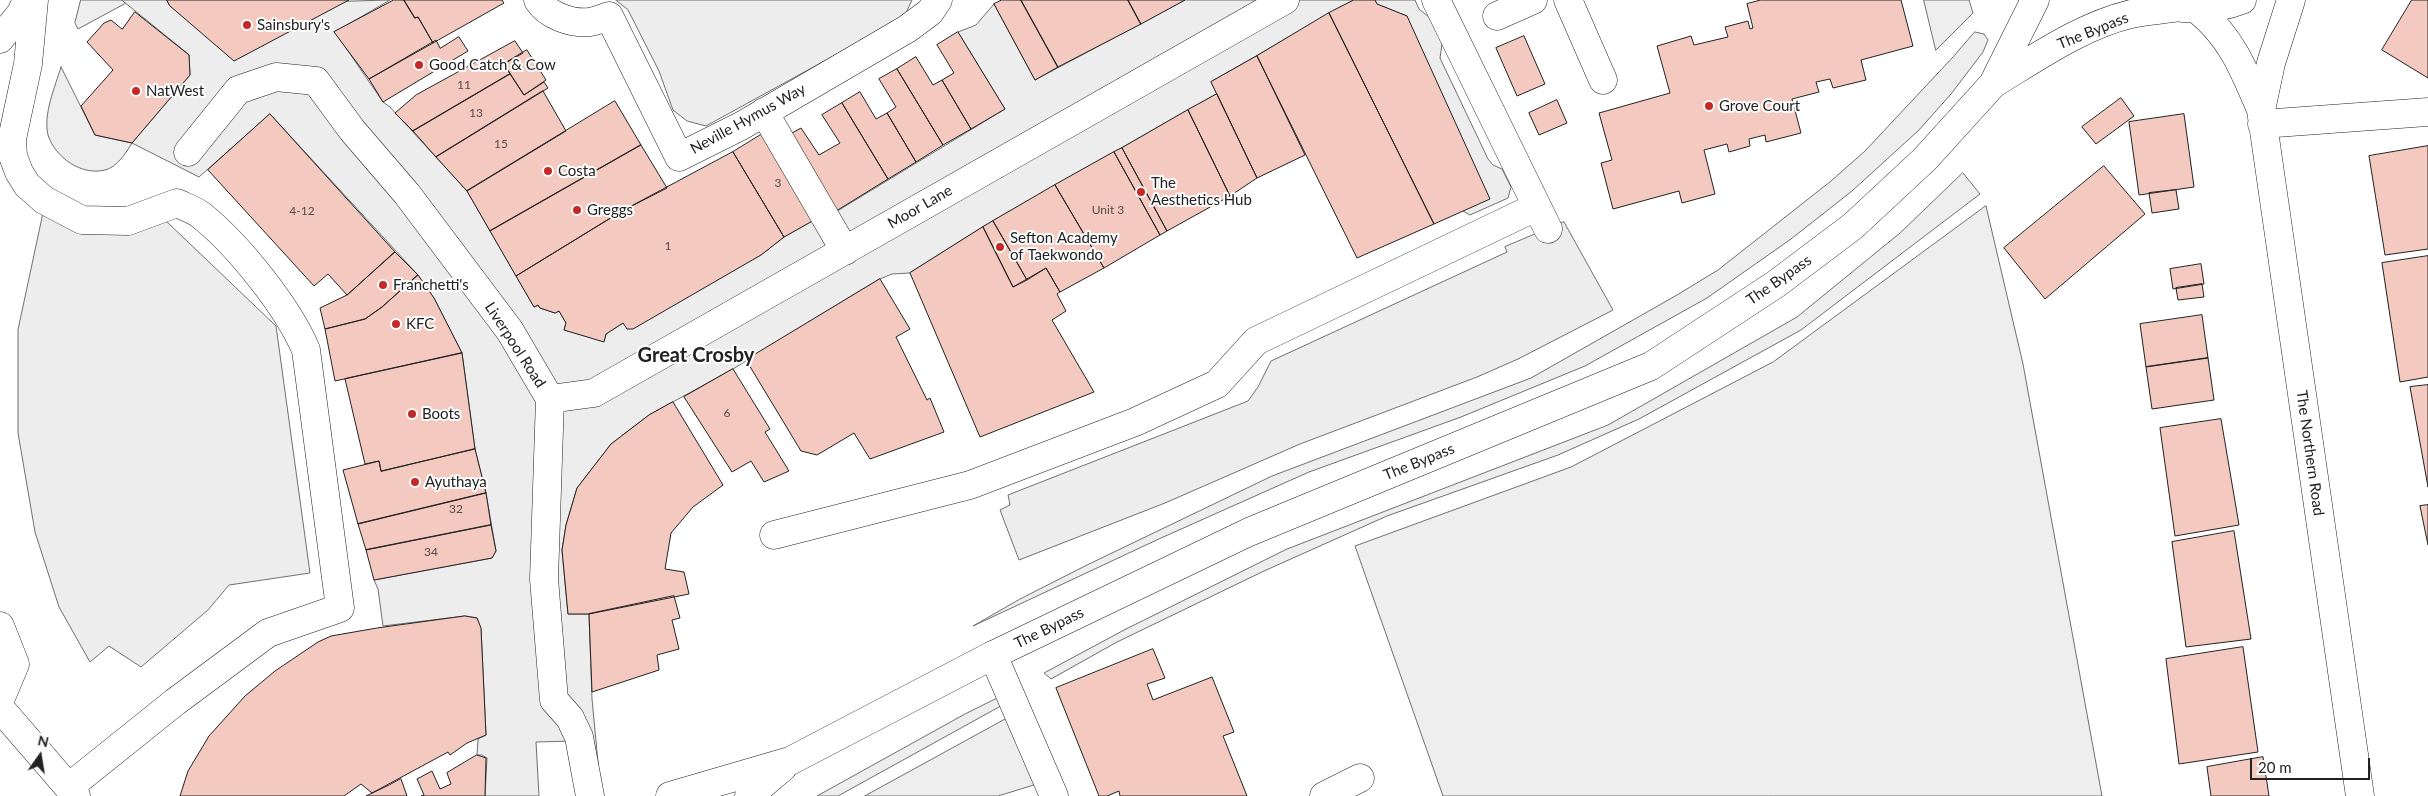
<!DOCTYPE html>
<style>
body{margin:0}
#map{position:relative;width:2428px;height:796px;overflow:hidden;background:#fff;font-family:Lato,sans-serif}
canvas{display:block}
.north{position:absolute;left:15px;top:731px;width:50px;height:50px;-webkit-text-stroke:4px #fff;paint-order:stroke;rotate:13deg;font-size:14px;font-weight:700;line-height:20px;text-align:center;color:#222}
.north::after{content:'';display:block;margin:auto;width:18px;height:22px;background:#222;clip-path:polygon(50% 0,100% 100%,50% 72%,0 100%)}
.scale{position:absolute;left:2250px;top:758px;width:120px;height:22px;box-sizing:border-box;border:2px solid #222;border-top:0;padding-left:6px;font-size:15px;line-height:18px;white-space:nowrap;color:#222;-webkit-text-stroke:4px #fff;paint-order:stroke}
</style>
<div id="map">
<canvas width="2428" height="796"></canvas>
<div class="north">N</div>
<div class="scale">20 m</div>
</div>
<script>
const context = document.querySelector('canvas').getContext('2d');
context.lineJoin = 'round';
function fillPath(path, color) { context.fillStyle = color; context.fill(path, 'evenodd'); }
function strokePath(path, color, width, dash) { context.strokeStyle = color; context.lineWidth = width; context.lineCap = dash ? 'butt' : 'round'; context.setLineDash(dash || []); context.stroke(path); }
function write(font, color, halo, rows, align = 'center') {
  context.font = font + ' Lato,sans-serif'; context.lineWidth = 4; context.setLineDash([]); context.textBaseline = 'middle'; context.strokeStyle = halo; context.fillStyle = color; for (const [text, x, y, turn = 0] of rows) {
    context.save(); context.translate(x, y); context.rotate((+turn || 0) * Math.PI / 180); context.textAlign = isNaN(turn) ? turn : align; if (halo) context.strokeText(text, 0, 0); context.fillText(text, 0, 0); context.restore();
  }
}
const green = new Path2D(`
 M81,0H122L126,3L78,29L75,23Z
 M1924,0H1969L1973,13L1936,50Z
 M1975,32L1984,34L1988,40L1983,52L1951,94L1919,130L1852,191L1791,239L1707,298L1585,366L1461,417L1309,472L1161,538L973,626L1020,599L1087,565L1272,476L1531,378L1677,295L1718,270L1831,181L1865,151L1953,57Z
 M61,67L95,135L132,143C126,153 117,167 105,170C81,176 55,157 48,135C43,114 55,87 61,67Z
 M1963,173L1980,194L1801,330L1639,419L1558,455L1387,516L1264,571L1117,642L1051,679L1044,673L1126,629L1287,549L1608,425L1797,317L1900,233Z
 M1986,206L2023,364L2102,796H1443L1355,546L1571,467L1773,362Z
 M1006,694L1008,702L838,796H817L965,714Z
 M1015,714L1037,784L998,796H865Z`);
const parking = new Path2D(`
 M122,0H167L170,6L390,0L335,32L383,102L390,107L467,191L534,307L538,305L540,308L555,313L559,311L566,323L564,330L604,341L606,334L623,323L761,255L784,237L823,215L829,216L1005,109L958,32L976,25L994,4L1035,80L1185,0H1354L1211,82L1217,94L983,227L910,273L892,274L880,279L733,369L649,415L611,444L577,488L566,525L562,550L568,614H589L592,699L601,794L573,741L536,742L539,796H485L487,758L482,755H477L478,739L486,735L481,629L477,618L465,616L383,626L378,589L374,580L492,558L496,551L486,493L475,449L462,353L434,298L418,275L270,114L199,177L132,143L190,75L189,55Z
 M616,0H912L906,13L897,21L706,126L687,121L673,110L659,71L628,10Z
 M1375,0H1415L1419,9L1435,22L1443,37L1440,58L1488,159L1493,165L1502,169L1511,187L1508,198L1470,215L1463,211L1407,16L1377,4Z
 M44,210L165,220L276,326L310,573L229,585L208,610L141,667L109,646L90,662L59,607L35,532L18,433V330Z
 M1564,222L1613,310L1518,359L1477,377L1300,444L1165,503L1019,560L1000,510L1010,505L1008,495L1248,401L1258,387L1271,361L1507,252L1505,247Z`);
const building = new Path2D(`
 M167,0H349L234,61L170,6Z
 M394,0H404L415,18L418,17L433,43L369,79L334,32Z
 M404,0H502L504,3L433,43L418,17L415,18Z
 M1002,0H1021L1058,67L1035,80L994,4Z
 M1021,0H1128L1141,24L1058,67Z
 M1128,0H1185L1141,24Z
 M1354,0H1375L1377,4L1407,16L1490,199L1434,224L1329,13Z
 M1761,0H1901L1913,46L1861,60L1866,80L1833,88L1830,79L1816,82L1819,92L1792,99L1801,133L1766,142L1765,135L1749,139L1750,146L1729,152L1727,144L1704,150L1715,194L1682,203L1679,191L1613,209L1601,163L1612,160L1599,113L1670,93L1657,46L1691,36L1694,45L1728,37L1725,27L1748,21L1750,29L1753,28L1747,4Z
 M2412,0H2428V78L2382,50Z
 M135,12L189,55L190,75L132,143L95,135L81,106L113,70L87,42L104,23L111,20L122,29Z
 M1329,13L1434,224L1357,258L1257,56Z
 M958,32L1005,109L971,129L942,80L954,73L937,45Z
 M1524,36L1545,84L1517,96L1496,48Z
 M459,37L468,51L383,102L369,79L436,40L440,48Z
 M515,41L523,53L504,64L510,74L413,131L395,113L416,95Z
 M527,50L546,80L524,95L504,64Z
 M1257,56L1305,155L1257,178L1211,82Z
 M916,57L933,85L942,80L971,129L943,145L897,69Z
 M897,69L943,145L916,162L887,113L896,107L879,79Z
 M510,74L524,95L544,82L548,88L436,157L413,131Z
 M543,91L566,131L467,191L436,157Z
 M860,92L876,119L887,113L916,162L888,179L842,103Z
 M1217,94L1257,178L1230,196L1188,110Z
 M2121,98L2134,116L2096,144L2082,127Z
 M1557,100L1567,123L1539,135L1529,113Z
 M615,101L641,145L490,231L467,191Z
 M842,103L888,179L828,216L783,138L801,128L819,155L840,143L822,115Z
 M1188,110L1230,196L1167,231L1122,148Z
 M270,114L395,252L347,295L328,274L314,286L208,170Z
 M2184,114L2194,187L2139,195L2129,122Z
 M772,128L823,215L784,237L733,152Z
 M641,145L667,188L622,211L516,276L490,231Z
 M2428,146V249L2385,255L2369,156Z
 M1122,148L1167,231L1160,235L1114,152Z
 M733,152L784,237L761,255L633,329H627L623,323L606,334L604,342L564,330L566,323L559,311L555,313L540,308L538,305L534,307L516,276L622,211Z
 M1114,152L1160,235L1104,268L1055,185Z
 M2104,166L2145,214L2045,299L2004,248Z
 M1055,185L1104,268L1060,292L1046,268L1027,280L993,221Z
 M2176,190L2179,209L2152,213L2149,193Z
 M993,221L1027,280L1013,287L983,227Z
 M983,227L1013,287L1046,268L1060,292L1057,294L1066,311L1052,320L1094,392L980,437L910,273Z
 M395,252L418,275L382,307L365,319L325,329L320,308L347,295Z
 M2428,256V377L2400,382L2382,263Z
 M2201,264L2204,284L2173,289L2170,269Z
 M418,275L434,298L462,353L335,381L325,329L365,319L382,307Z
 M880,279L910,329L896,337L927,400L930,398L944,432L870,459L854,433L817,455L801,451L746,360Z
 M2202,284L2204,297L2178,300L2176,288Z
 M2202,315L2208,358L2146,367L2140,324Z
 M462,353L475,449L381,471L379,461L365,464L345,379Z
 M2208,358L2214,400L2152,409L2146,367Z
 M733,369L770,429L765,432L789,471L764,482L751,461L732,472L684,397Z
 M2428,385V487L2410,387Z
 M673,402L723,485L693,507L671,533L665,569L684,572L689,594L589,614H568L562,550L566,525L577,488L611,444L649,415Z
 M2221,419L2239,525L2175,536L2160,428Z
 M475,449L486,493L358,524L343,470L379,461L381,471Z
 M486,493L491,525L366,550L358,524Z
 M2428,505V545L2420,506Z
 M491,525L496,551L492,558L374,580L366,550Z
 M2234,531L2251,639L2186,647L2172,542Z
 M674,596L680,618L672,620L679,649L657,655L659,670L592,692L589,614Z
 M465,616L477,618L481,628L486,735L467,743L450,755L448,752L372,793L361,784L344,796H180L188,771L209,736L245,696L275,671L318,642L331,636L377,628Z
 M2243,647L2258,752L2179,764L2166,659Z
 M1153,649L1165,678L1147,684L1153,700L1212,677L1234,732L1223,736L1247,796H1120L1119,791L1107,796H1099L1056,688Z
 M477,755L486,758L485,796H421L424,795L417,779L432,771L440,789L451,784L447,773Z
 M2263,757L2269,796H2211L2207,767Z
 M401,779L407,796H366L389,785Z`);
const minor = new Path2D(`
 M34,0L28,64L12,139L13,156L19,172L27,185L44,200L82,220L128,221L177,203C185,207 195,210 202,216C238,245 288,307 306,350L340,608L268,633L175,702L69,787
 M538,0C548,16 572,24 590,22C596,21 603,18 609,16L679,157L741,126L907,29L930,12L938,0
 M1436,0L1548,229
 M1568,0L1603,80
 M2291,0L2271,63L2261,110L2360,796
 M2198,10C2232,38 2244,70 2261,110
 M1497,16L1533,0
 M764,112L845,251
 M2262,124L2428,112
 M188,152L238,90L276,77L316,81L352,130L407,194L510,331L550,399L544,579L554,700L570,718L579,737L590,796
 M550,399L594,393L1285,0
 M774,535L970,485L1135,422L1217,384L1256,341L1536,207
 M0,626L15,664L0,700
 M993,655L1054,796
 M1324,796L1360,778`);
const major = new Path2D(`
 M0,39L21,13L27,0
 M0,708L76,796`);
const highway = new Path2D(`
 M2155,3C2185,11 2213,11 2242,0
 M1993,84C2036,58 2081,26 2131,14C2145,11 2160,10 2174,8
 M670,796L790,761L993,655L1249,532L1651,366L1776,284L1853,226L1925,159L1993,84L2035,0
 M749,796L783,767`);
const markers = [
 [247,25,5,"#c62828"],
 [419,65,5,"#c62828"],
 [136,91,5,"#c62828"],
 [1709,106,5,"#c62828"],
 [548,171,5,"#c62828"],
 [1141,192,5,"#c62828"],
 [577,210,5,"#c62828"],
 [1000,247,5,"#c62828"],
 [383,285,5,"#c62828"],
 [396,324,5,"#c62828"],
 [412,414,5,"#c62828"],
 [415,482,5,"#c62828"]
];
const numberNames = [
 ["11",464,85],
 ["13",476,113],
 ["15",501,144],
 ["3",778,183],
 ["Unit 3",1108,210],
 ["4-12",302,211],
 ["1",668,246],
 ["6",727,413],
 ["32",456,509],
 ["34",431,552]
];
const poiNames = [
 ["Sainsbury's",257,25],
 ["Good Catch & Cow",429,65],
 ["NatWest",146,91],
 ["Grove Court",1719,106],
 ["Costa",558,171],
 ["The",1151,183],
 ["Aesthetics Hub",1151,200],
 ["Greggs",587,210],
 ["Sefton Academy",1010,238],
 ["of Taekwondo",1010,255],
 ["Franchetti's",393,285],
 ["KFC",406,324],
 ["Boots",422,414],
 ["Ayuthaya",425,482]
];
const streetNames = [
 ["The Bypass",2093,31,-22],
 ["Neville Hymus Way",748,119,-29],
 ["Moor Lane",920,207,-30],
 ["The Bypass",1779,280,-35],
 ["Liverpool Road",515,345,57],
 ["The Northern Road",2310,453,82],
 ["The Bypass",1419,462,-22],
 ["The Bypass",1049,628,-26]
];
const districtNames = [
 ["Great Crosby",696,356]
];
fillPath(green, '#eee');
strokePath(green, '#6f6f6f', 1);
fillPath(parking, '#ededed');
strokePath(parking, '#6f6f6f', 1);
fillPath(building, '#f3c9c0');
strokePath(building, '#222', 1);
strokePath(minor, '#222', 29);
strokePath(major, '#222', 29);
strokePath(highway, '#222', 29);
strokePath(minor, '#fff', 28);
strokePath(major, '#fff', 28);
strokePath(highway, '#fff', 28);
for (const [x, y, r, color] of markers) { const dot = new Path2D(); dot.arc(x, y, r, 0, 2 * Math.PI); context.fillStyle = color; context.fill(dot); strokePath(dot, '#fff', 2); }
write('12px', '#564c4a', null, numberNames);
write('15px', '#222', '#fff', poiNames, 'left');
write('15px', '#222', '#fff', streetNames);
write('bold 20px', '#222', '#fff', districtNames);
</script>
